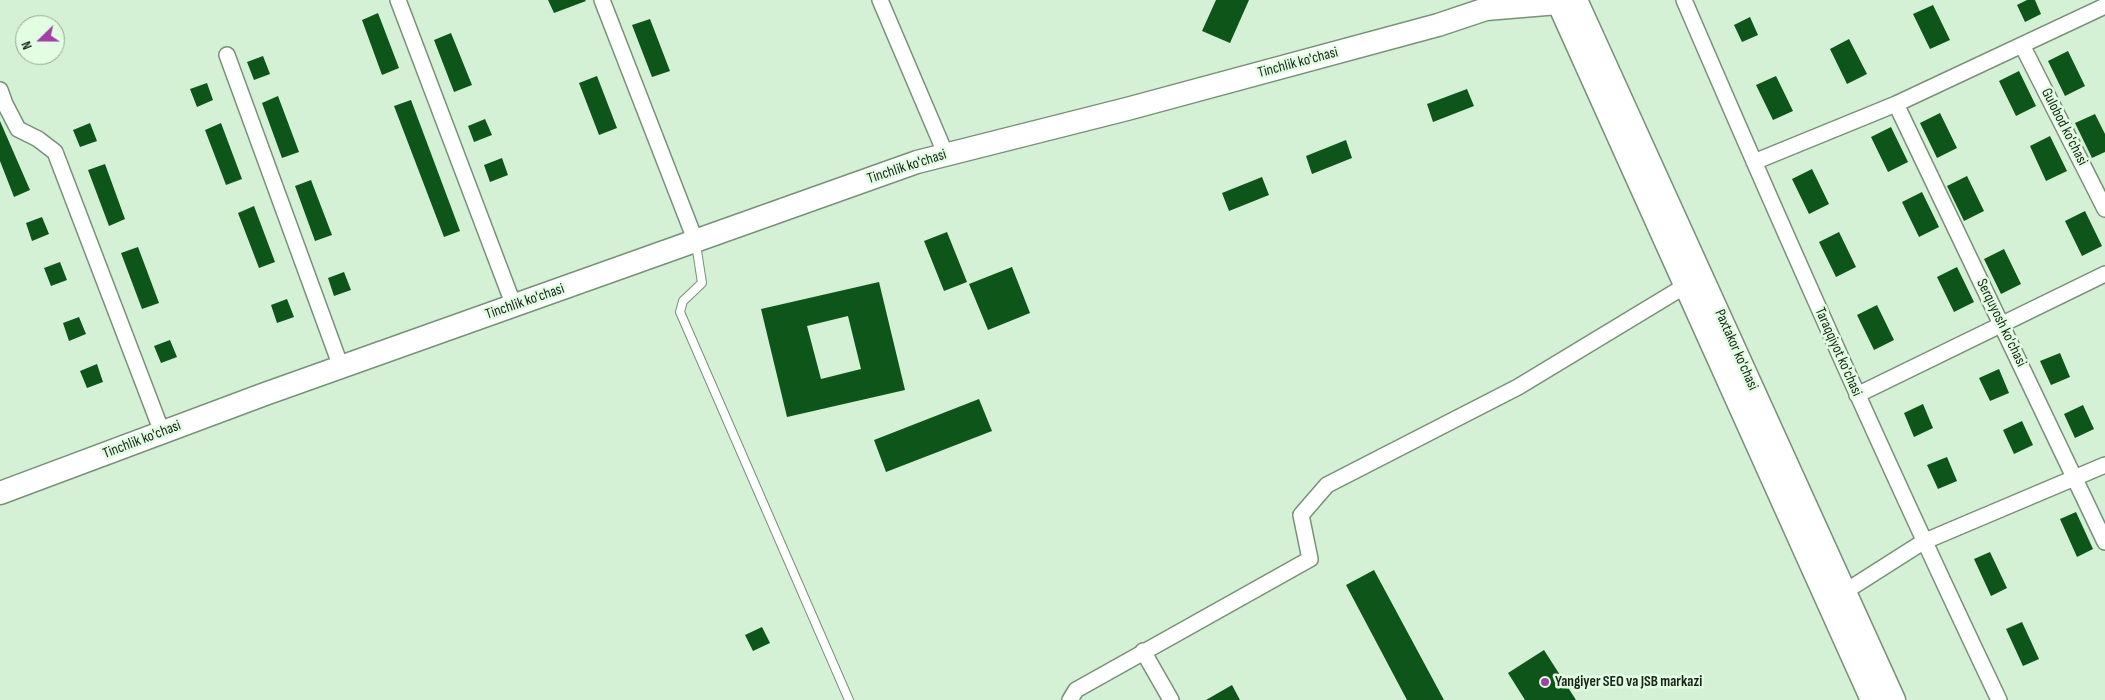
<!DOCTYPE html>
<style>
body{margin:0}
#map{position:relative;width:2105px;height:700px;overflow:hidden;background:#d4f0d5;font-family:"Sofia Sans Condensed",sans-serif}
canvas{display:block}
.north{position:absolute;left:15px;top:15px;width:50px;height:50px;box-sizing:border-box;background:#e2fee2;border:1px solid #92a792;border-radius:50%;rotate:248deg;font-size:14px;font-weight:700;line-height:20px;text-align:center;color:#1a241a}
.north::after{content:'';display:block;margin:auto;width:18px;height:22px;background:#a140a7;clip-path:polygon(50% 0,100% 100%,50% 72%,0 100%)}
</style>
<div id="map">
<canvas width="2105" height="700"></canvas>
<div class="north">N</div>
</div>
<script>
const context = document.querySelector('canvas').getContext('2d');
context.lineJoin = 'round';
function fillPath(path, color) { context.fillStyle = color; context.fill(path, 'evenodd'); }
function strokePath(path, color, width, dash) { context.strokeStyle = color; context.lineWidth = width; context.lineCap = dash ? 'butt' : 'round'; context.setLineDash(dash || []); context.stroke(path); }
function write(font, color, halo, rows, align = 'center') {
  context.font = font + ' "Sofia Sans Condensed",sans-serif'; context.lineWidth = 5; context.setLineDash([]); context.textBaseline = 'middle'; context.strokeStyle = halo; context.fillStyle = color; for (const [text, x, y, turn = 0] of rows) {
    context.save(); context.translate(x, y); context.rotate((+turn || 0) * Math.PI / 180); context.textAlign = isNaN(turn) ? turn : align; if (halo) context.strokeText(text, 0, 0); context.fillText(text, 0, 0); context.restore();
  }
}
const building = new Path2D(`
 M548,0H585L586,1L554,13Z
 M1216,0H1249L1230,43L1202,31Z
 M2027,0H2035L2041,14L2025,22L2017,5Z
 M1933,5L1950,40L1930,49L1913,14Z
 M378,13L399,68L382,75L362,20Z
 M1750,17L1758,35L1742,42L1734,25Z
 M650,19L670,71L652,77L632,25Z
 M451,33L472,85L454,92L434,40Z
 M1849,39L1867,74L1847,84L1830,49Z
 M2068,51L2085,86L2065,96L2048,61Z
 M263,56L270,74L254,80L247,62Z
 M2019,71L2036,106L2016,116L1999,81Z
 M597,76L617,128L599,135L579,83Z
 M1776,76L1793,111L1773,120L1756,85Z
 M207,83L213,100L197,107L190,89Z
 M1467,89L1474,106L1433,122L1427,104Z
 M278,96L299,152L282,158L262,103Z
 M411,100L460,231L444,237L394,106Z
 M1940,113L1957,148L1937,158L1920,123Z
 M2095,114L2105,134V152L2092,158L2075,123Z
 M485,119L492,135L474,142L468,126Z
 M0,121L30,190L14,197L0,161Z
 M90,123L97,141L80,147L73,130Z
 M221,123L242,179L226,185L205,130Z
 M1891,127L1908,162L1888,172L1871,137Z
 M2050,136L2067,171L2046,181L2030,146Z
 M1346,140L1352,158L1312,174L1306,156Z
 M502,158L508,175L490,182L484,165Z
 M105,164L125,219L109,226L88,170Z
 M1812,169L1829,204L1809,214L1792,179Z
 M1967,176L1984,211L1964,221L1947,186Z
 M1262,177L1269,195L1229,211L1222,193Z
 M311,180L332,235L315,241L295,186Z
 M1922,192L1939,227L1919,237L1902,202Z
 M254,206L275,262L259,268L238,213Z
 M2085,211L2102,246L2082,256L2065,221Z
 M42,217L49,234L32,241L26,223Z
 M947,232L967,282L944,291L924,241Z
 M1839,232L1856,267L1836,277L1819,242Z
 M138,247L159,303L142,309L121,253Z
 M2004,249L2021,284L2001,294L1984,259Z
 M60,262L67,280L51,286L44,268Z
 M1012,267L1030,313L988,330L969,284Z
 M1957,267L1974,302L1954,312L1937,277Z
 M344,272L351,290L334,296L328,278Z
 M879,282L905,390L787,417L761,309ZM848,316L861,369L821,379L807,326Z
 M287,299L294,317L277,323L271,305Z
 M1877,305L1894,340L1874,350L1857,315Z
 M79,317L86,334L69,341L63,323Z
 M170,340L177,357L161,363L154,346Z
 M2060,353L2070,377L2051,385L2040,361Z
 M97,364L103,382L87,388L80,371Z
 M1999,369L2009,393L1990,401L1979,378Z
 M979,399L992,431L886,472L874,440Z
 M1923,404L1933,428L1914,437L1904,413Z
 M2083,405L2094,429L2075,438L2064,414Z
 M2022,421L2033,445L2014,454L2003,430Z
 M1947,457L1957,481L1938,489L1927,465Z
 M2076,512L2093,549L2077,557L2060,519Z
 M1990,552L2007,588L1991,596L1974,559Z
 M1374,570L1444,700H1407L1346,585Z
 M2022,622L2039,659L2023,666L2006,629Z
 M762,627L770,643L753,651L745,635Z
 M1544,650L1576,700H1525L1508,673Z
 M1232,685L1240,700H1206Z`);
const lane = new Path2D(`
 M696,244L702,283L683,301L680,312L849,700`);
const street = new Path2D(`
 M398,0L514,306
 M602,0L696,242
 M880,0L946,155
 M1684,0C1785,235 1889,469 1999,700
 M2022,45L2105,209
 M227,55L341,367
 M0,90L5,104L18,129L38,139L55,152L162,432
 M1896,104L2105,542
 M1754,162L1896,104L2105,6
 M1857,395L2105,274
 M1846,591L1923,542L2105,465
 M1143,651L1171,700
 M1070,700L1076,690L1310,559L1301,515L1327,485L1518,387L1685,286`);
const secondary = new Path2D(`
 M1557,0L1872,700
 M1576,0L1894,700
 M0,493L265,394L917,162L1127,109L1438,25L1486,9L1558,3L1564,0`);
const markers = [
 [1545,682,5,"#a140a7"]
];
const streetNames = [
 ["Tinchlik ko'chasi",1298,63,-15],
 ["Gulobod ko'chasi",2064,127,63],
 ["Tinchlik ko'chasi",907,167,-18],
 ["Tinchlik ko'chasi",525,302,-19],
 ["Serquyosh ko'chasi",2001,323,64],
 ["Paxtakor ko'chasi",1736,350,66],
 ["Taraqqiyot ko'chasi",1838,352,66],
 ["Tinchlik ko'chasi",142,440,-21]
];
const poiNames = [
 ["Yangiyer SEO va JSB markazi",1555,682]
];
fillPath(building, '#0e551a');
strokePath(lane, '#789178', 10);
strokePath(street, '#789178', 18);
strokePath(secondary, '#789178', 25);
strokePath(lane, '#fff', 8);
strokePath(street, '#fff', 15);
strokePath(secondary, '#fff', 22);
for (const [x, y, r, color] of markers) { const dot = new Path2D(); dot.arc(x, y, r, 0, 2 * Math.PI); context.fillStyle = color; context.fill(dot); strokePath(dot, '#e2fee2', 2); }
write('15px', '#1a241a', '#e2fee2', streetNames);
write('bold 15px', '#1a241a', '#e2fee2', poiNames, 'left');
</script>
